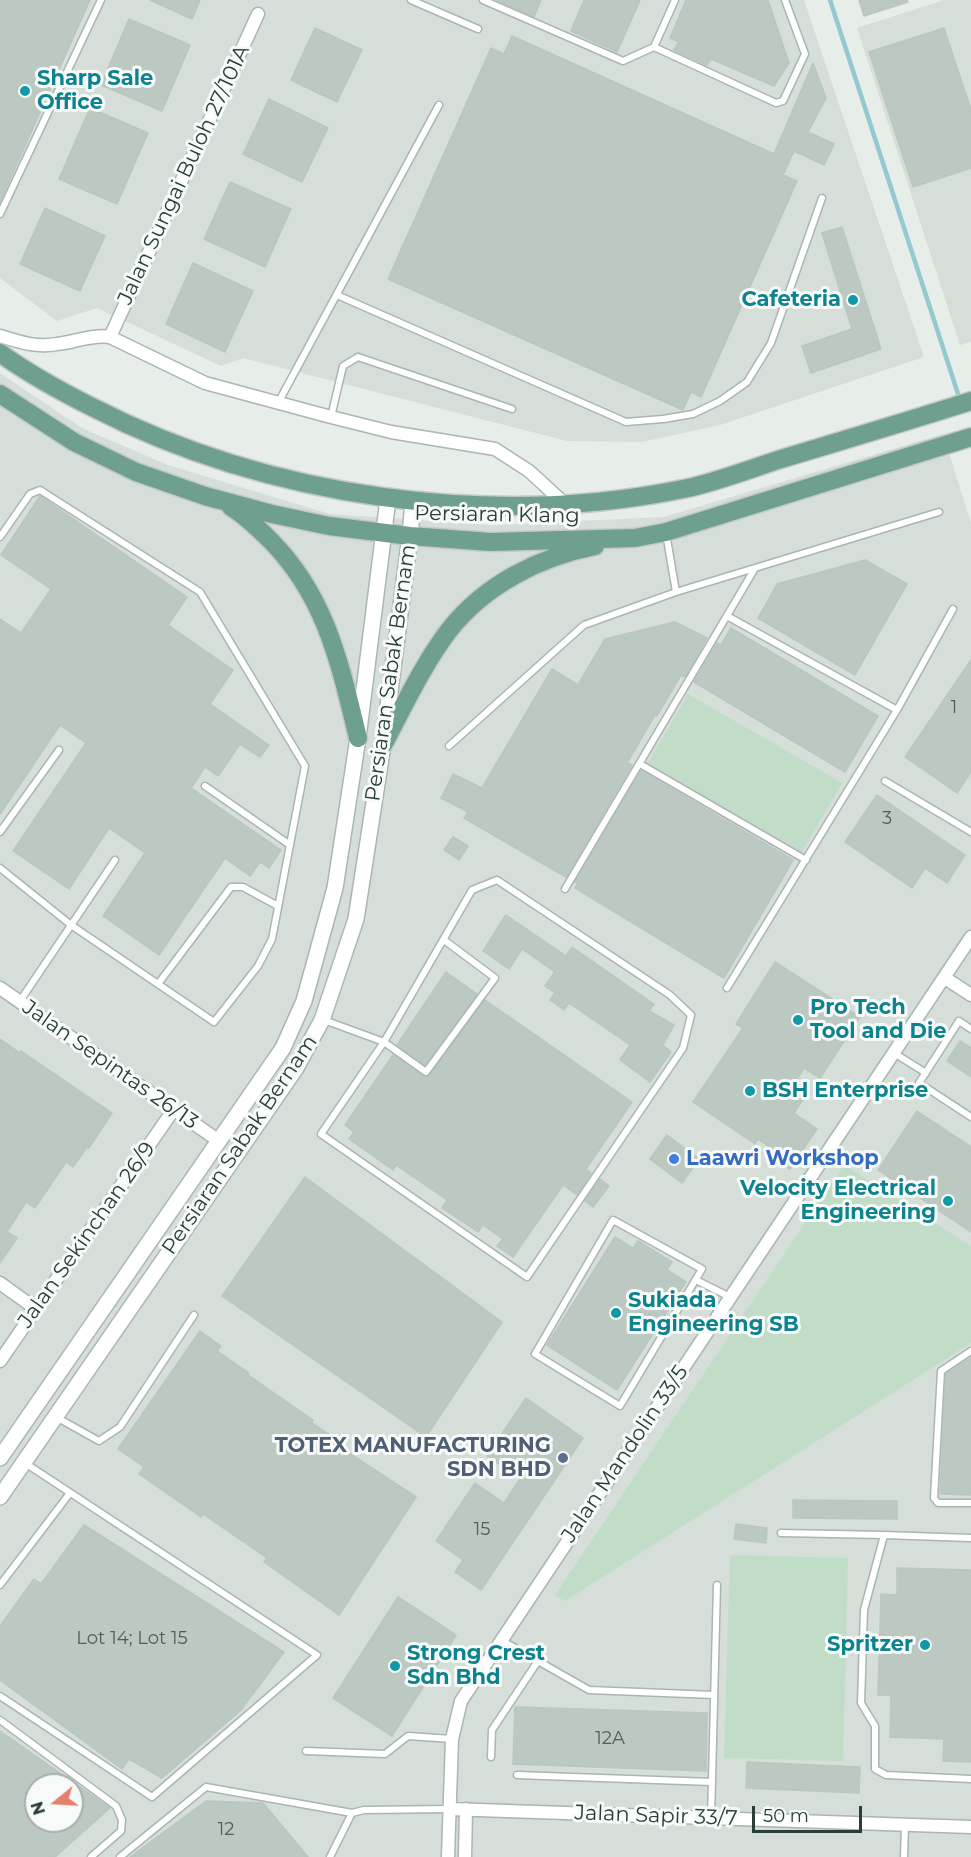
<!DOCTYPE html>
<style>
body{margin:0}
#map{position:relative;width:971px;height:1857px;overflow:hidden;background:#e7eeea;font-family:Montserrat,sans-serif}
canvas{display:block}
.north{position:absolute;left:24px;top:1773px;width:60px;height:60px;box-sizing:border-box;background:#f7faf8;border:2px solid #a4afaa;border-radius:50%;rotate:252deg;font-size:16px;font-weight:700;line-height:24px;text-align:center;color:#273f36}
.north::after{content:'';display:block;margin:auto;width:21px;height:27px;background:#e6806c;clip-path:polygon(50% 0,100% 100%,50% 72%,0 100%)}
.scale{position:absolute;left:752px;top:1806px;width:110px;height:27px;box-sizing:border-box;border:3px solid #273f36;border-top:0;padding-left:8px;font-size:18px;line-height:21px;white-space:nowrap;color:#273f36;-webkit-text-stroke:4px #f7faf8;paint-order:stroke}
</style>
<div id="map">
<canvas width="971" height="1857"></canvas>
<div class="north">N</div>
<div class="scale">50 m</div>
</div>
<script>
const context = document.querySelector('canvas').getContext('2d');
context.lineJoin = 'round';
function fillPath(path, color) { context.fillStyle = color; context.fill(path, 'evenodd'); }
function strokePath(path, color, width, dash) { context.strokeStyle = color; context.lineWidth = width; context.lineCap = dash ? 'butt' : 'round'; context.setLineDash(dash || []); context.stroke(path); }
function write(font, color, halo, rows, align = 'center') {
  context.font = font + ' Montserrat,sans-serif'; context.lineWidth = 6; context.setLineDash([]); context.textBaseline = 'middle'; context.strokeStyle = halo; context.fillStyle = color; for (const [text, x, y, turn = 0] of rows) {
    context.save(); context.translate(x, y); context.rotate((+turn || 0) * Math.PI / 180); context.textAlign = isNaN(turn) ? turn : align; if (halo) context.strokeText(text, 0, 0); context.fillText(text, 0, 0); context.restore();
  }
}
const built = new Path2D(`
 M0,0H804L924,357L720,425L642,442L567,441L243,358L221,366L97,308L57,321L0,278Z
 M944,0H971V342L960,345L857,28Z
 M0,373L82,428L168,465L330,514L491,525L664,517L943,434L971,523V1857H0ZM36,1785H72V1821H36Z`);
const green = new Path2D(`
 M688,694L842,783L802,852L648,763Z
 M844,1165L971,1246V1343L565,1601L555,1595Z
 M730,1555L848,1558L843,1761L724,1758Z`);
const stream = new Path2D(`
 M830,0L960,400`);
const building = new Path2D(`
 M0,0H90L0,202Z
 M150,0H200L192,19Z
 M497,0H541L534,17Z
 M584,0H640L617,52L571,31Z
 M686,0H768L789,63L774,86L711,59L707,65L674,50L679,42L670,38Z
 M859,0H907L908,2L864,16Z
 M129,19L190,45L162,111L101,85Z
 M315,28L362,50L337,102L291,80Z
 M944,28L971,110V168L913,187L869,52Z
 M512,36L774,154L813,63L826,98L808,132L834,144L824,165L794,151L783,175L797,181L701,397L691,392L683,410L388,279L491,48L504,54Z
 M269,99L328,128L302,182L243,154Z
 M90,108L148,133L117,204L59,179Z
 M230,182L291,209L265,267L204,239Z
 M45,208L105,236L80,291L20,264Z
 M842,227L881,349L811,373L802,346L852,329L822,233Z
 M193,263L253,291L225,352L166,324Z
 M40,496L187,597L168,625L233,670L210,704L269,745L260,757L240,744L218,776L205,767L191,788L281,850L269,868L260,862L250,876L225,858L159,955L103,916L145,853L109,828L69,889L13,851L86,743L60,725L0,814V619L21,633L51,589L1,555Z
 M865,560L907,584L855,675L758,618L777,584Z
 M675,622L707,638L685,677L681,675L657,716L655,715L627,763L632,765L566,877L464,818L468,812L441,798L453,774L482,788L552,669L578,685L605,639Z
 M731,628L878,716L845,772L694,682L717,643L721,645Z
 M971,660V772L957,793L905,757Z
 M641,771L793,860L724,978L575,888L578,884L575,882Z
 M877,795L965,855L947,883L925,868L912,888L845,842Z
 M453,837L468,846L459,860L444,850Z
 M506,915L566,956L572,947L654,1004L649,1011L674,1025L663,1045L671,1052L650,1082L620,1060L630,1045L569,1003L564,1010L550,1000L555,993L545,986L555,972L522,949L509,969L483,951Z
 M775,962L860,1017L820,1078L804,1068L792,1087L805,1096L794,1113L817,1129L790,1169L780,1163L784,1157L758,1139L755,1144L693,1102L743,1028L736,1024Z
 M446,972L477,994L425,1065L397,1045Z
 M485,1000L632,1102L586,1169L591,1173L577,1195L563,1185L513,1257L497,1246L503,1239L483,1225L478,1232L442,1208L447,1200L396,1165L393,1170L349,1139L354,1132L345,1125L393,1055L423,1076H429Z
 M0,1039L20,1053L21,1051L112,1113L89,1148L87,1147L73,1167L66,1162L35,1208L26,1202L7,1232L17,1238L0,1263Z
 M960,1041L971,1048V1077L947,1061Z
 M917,1111L971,1147V1232L878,1170Z
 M667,1135L699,1159L682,1183L650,1159Z
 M305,1177L502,1322L426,1437L222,1296Z
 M600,1179L609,1186L593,1207L585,1201Z
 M615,1237L633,1248L638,1241L672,1262L667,1270L686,1282L617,1390L547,1345Z
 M200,1331L221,1346L217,1351L249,1373L248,1375L313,1420L312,1423L342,1443L340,1447L416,1497L339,1615L264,1562L267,1558L203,1514L201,1517L139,1474L144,1467L118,1449Z
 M971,1358V1495L940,1494L946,1374Z
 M526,1398L583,1438L481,1590L455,1572L463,1560L436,1541L475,1483L504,1503L520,1479L487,1456Z
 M793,1500L897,1501V1519L793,1518Z
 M736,1524L767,1528L766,1543L734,1539Z
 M84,1525L284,1652L241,1710L162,1778L129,1759L122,1769L0,1680V1626L34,1579L41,1584Z
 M897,1568L971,1570V1762L943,1761L944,1739L890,1737L891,1695H878L881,1594L897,1595Z
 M398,1597L456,1635L392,1736L333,1698Z
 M515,1707L707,1713L706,1771L513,1764Z
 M0,1731L110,1808L55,1857H0ZM36,1785H72V1821H36Z
 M747,1762L860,1767L859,1793L746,1788Z
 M206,1801L263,1803L308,1857H130Z`);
const service = new Path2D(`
 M411,0L478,29
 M483,0L623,61L654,47L675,0
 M654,47L776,103L783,101L805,54L785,0
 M0,214L101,0
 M337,295L626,422L663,419L693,414L720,401L747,382L771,343L822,198
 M278,403L439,105
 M331,417L343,366L358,357L512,409
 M666,533L676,592
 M0,537L30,494L40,490L200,592L305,766L272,939L258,966L214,1022L71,925L0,868
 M727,616L897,710
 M449,746L584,625L676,592L939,512
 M640,764L806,860
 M885,781L971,832
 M205,786L290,845
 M0,832L59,750
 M497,880L670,995L691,1015L683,1048L527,1277L321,1134L384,1042L472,890Z
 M565,889L754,570
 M158,984L231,887H243L278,906
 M727,988L897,710L953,609
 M20,1001L115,860
 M324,1020L384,1042L426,1072L495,978L444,940
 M971,1029L959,1021L919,1083L971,1117
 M894,1053L926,1073
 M613,1220L702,1269L620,1406L535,1354Z
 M696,1280L730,1297
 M971,1351L941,1371L934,1498L938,1503H971
 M56,1417L99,1441L120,1427L194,1315
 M781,1533L884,1535
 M971,1538L884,1535L864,1610L861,1703L875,1726V1769L886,1775L971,1779
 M0,1585L70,1493
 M501,1640L589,1690L714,1695
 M0,1696L152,1797L317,1655L25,1463
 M0,1720L116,1806L122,1820L121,1831L91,1857
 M306,1751L385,1754L408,1736L452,1739
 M491,1757L492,1730L538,1661
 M517,1775L712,1782
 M711,1818L717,1585
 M120,1857L206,1787L352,1813
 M330,1857L352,1813L364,1810L449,1809
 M904,1857L905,1825`);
const minor = new Path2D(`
 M0,336C19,342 37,348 57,344C75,342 93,334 110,337L205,383L331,417L391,432L495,449L529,471L565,504
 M110,337L258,14
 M945,978L971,995
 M0,988L219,1141
 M0,1283L36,1309
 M0,1361L174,1109
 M449,1809L971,1827
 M448,1857L452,1739L461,1701L971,937
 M465,1857L466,1809`);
const tertiary = new Path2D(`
 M0,1458L283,1048L304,1001L335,888L358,738L388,499
 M0,1497L296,1068L322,1020L356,919L383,745L410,536L413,500`);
const primary = new Path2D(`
 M0,353C29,374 60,391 92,407C269,498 492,529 688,488C719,481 750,469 781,459C844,440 908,421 971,401
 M0,394L74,442L136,472L205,496L272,514L329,526L410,536L490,542L635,538L666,532L971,437
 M231,507C246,516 258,528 270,540C326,596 340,664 358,738
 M383,745C404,706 423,664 450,629C486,584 540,557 595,546`);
const markers = [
 [25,91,6,"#0f9aa8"],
 [853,300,6,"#0f9aa8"],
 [798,1020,6,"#0f9aa8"],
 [750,1091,6,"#0f9aa8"],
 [674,1159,6,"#3f7fe0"],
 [948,1201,6,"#0f9aa8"],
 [616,1313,6,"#0f9aa8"],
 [563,1458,6,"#5c6f8a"],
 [925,1645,6,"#0f9aa8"],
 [395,1666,6,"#0f9aa8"]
];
const numberNames = [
 ["1",954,708],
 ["3",887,819],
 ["15",482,1530],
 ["Lot 14; Lot 15",132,1639],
 ["12A",610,1739],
 ["12",226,1830]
];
const cultureNames = [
 ["Sharp Sale",37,79],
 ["Office",37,103],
 ["Cafeteria",841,300,"right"],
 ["Pro Tech",810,1008],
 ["Tool and Die",810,1032],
 ["BSH Enterprise",762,1091],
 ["Velocity Electrical",936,1189,"right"],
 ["Engineering",936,1213,"right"],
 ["Sukiada",628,1301],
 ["Engineering SB",628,1325],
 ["Spritzer",913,1645,"right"],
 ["Strong Crest",407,1654],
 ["Sdn Bhd",407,1678]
];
const streetNames = [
 ["Jalan Sungai Buloh 27/101A",184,175,-65],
 ["Persiaran Klang",497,515,1],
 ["Persiaran Sabak Bernam",391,673,-82],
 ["Jalan Sepintas 26/13",110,1065,35],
 ["Persiaran Sabak Bernam",240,1145,-56],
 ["Jalan Sekinchan 26/9",87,1235,-55],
 ["Jalan Mandolin 33/5",625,1454,-56],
 ["Jalan Sapir 33/7",656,1816,2]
];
const shopNames = [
 ["Laawri Workshop",686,1159]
];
const serviceNames = [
 ["TOTEX MANUFACTURING",551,1446],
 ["SDN BHD",551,1470]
];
fillPath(built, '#d5ded9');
fillPath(green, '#c2ddc7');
strokePath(stream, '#94c9cd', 4.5);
fillPath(building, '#bcc9c3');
strokePath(building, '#b9c7c0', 1.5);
strokePath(service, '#aab6b0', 9);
strokePath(minor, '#aab6b0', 15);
strokePath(tertiary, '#aab6b0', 18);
strokePath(primary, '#c3c9c7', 21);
strokePath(service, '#fff', 6);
strokePath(minor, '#fff', 12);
strokePath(tertiary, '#fff', 15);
strokePath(primary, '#6f9f8f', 18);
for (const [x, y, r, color] of markers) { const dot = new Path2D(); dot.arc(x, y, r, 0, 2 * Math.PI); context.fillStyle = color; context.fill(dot); strokePath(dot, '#f7faf8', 2); }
write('18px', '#4c6259', null, numberNames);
write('bold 21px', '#0d838f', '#f7faf8', cultureNames, 'left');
write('21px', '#273f36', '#f7faf8', streetNames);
write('bold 21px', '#366cbe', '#f7faf8', shopNames, 'left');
write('bold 21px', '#4e5e75', '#f7faf8', serviceNames, 'right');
</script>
